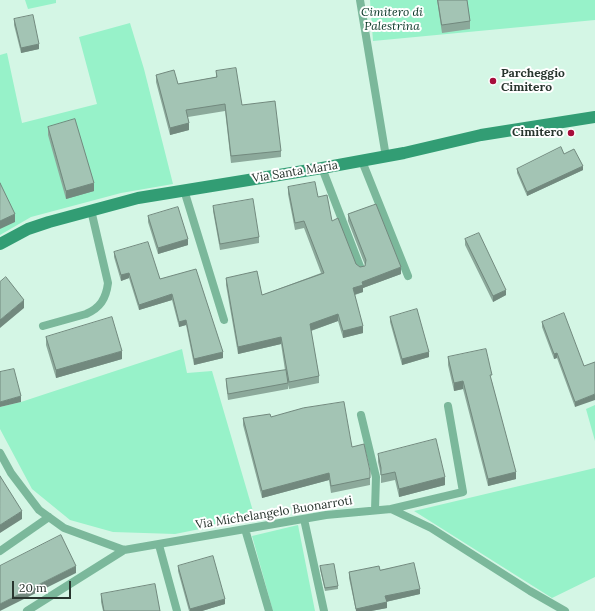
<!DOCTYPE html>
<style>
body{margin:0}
#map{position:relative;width:595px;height:611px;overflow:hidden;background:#d4f6e5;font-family:Lora,serif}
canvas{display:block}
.scale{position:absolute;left:12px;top:581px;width:59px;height:18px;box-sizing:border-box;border:2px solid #28352e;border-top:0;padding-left:5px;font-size:12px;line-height:14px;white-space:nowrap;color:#28352e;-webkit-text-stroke:3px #fff;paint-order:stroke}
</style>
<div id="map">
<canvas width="595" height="611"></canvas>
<div class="scale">20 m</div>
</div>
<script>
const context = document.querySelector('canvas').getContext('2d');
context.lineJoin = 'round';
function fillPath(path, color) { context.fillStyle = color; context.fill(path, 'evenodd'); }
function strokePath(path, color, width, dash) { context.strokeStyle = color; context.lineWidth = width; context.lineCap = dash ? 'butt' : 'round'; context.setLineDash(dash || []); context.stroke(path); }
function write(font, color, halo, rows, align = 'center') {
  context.font = font + ' Lora,serif'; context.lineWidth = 4; context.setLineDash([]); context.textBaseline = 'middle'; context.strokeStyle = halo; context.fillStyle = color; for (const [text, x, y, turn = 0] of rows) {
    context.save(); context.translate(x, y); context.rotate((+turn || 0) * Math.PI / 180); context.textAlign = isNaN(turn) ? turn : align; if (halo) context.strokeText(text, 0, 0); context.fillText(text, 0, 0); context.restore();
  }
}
const green = new Path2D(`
 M25,0H56V3L28,9Z
 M370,0H595V20L373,41Z
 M130,23L144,69L173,184L121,193L31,217L0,235V55L7,53L22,123L97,104L79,37Z
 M182,349L187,373L212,371L255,518L175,534L113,532L70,520L32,489L0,429V407L21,402Z
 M595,405V441L586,409Z
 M595,468V577L552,598L414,511Z
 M298,525L315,611H273L252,536Z`);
const lane = new Path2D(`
 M360,0L386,157
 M362,161L408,276
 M322,168L361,269
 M184,190L224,320
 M43,326L86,314C100,308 106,299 108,283L91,210
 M361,415L376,477L375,510
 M0,453L11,473L39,510L64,528L124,550L326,515L391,509L431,528L530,591L565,611
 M391,509L463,492L448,406
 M304,519L324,611
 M245,529L269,611
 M159,545L177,611
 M0,551L49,517
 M27,611L124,550`);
const secondary = new Path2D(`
 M0,244L28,229L49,222L138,198L322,168L404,153L481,135L595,117`);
const wall = new Path2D(`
 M437,0H467L470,21V29L442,33Z
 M14,19L39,49L21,53L14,25Z
 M216,71L242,105L281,151V157L231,163L225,111L188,117L189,130L170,135L156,82V75L178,84L216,77Z
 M48,127L94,191L66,199L48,135Z
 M564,154L583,170L527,196L517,173V169Z
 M288,187L318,197L356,264L360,267L365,266V265L348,221V214L401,274L363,288V292L355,295L363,333L343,338L338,321L311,331L319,376V383L289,389L288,385V389L228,400L226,384V379L285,370L281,344L238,354L226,285V278L262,295L321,273L304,228L295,230L288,194Z
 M213,206L259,237V243L220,250L213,211Z
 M148,216L188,245L158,254L148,222Z
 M465,239L506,295L493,302L465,245Z
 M114,252L160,279L223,358L194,365L186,325L179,327L172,300L139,310L129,278L121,281L114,257Z
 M390,317L429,357L402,365L390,322Z
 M542,322L584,366L575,407L557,358L554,359L542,327Z
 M46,337L122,359L56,378L46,345Z
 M448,357L492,382L516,479L488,486L463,389L454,391L448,365Z
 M271,417L352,447L370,471V485L331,493L329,480L262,498L243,425V418Z
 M378,454L445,485L399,497L395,480L381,483V476L378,462Z
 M178,566L225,604L202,611H189L178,571Z
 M320,566L338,586V589L325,591L320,569Z
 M380,570L420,594L386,602L387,608L371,611H356L349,578V572Z
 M101,594L160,611H103L101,602Z`);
const shadedWall = new Path2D(`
 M39,44V49L21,53V48Z
 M189,123V130L170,135V128Z
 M583,166V170L527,196V192Z
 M94,183V191L66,199V191Z
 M15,214V222L0,229V221Z
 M188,239V245L158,254V248Z
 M401,267V274L363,288V292L353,295V288L362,282Z
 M129,273V278L121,281V275Z
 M506,290V295L493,302V296Z
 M172,294V300L139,310V305Z
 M24,300V308L0,328V320Z
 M338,314V321L310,331V324Z
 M186,320V325L179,327V322Z
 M363,326V333L343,338V331Z
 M281,337V344L238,354V347Z
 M122,351V359L56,378V370Z
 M223,352V358L194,365V359Z
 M429,352V357L402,365V359Z
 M557,353V358L554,359V354Z
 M463,381V389L454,391V383Z
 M595,394V400L575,407V402Z
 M21,396V402L0,407V402Z
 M516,472V479L488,486V479Z
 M329,473V480L262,498V491Z
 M445,477V485L399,497V489Z
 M22,511V519L0,533V525Z
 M76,566V573L0,611V604Z
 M420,589V594L385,602V596Z
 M225,599V604L202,611H190V609Z
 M387,602V608L371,611H356V609Z`);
const building = new Path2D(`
 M438,0H467L470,21L442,25Z
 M33,15L39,44L21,48L14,19Z
 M236,68L242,105L275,101L281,151L231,156L225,104L186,110L189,123L170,128L156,75L174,70L178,84L217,77L216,71Z
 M75,119L94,183L66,191L48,127Z
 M561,147L564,154L574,149L583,166L527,192L517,169Z
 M315,182L318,197L327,195L332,221L338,218L356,264L360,267L365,266L366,260L348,214L376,204L401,267L362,282L363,285L353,288L363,326L343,331L338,314L310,324L319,376L289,382L281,337L238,347L226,278L257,271L262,295L324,273L304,221L295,223L288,187Z
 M0,183L15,214L0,221Z
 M253,199L259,237L220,244L213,206Z
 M178,207L188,239L158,248L148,216Z
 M479,233L506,290L493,296L465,239Z
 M148,242L160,279L196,269L223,352L194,359L186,320L179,322L172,294L139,305L129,273L121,275L114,252Z
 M6,277L24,300L0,320V282Z
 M417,309L429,352L402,359L390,317Z
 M564,313L584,366L595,362V394L575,402L557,353L554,354L542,322Z
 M112,317L122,351L56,370L46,337Z
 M486,349L492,375H490L516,472L488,479L463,381L454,383L448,357Z
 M14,369L21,396L0,402V372Z
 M286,370L288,383L228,394L226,379Z
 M344,402L352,447L364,444L370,471V478L331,486L329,473L262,491L243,418L270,414L271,417L303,408Z
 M436,439L445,477L399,489L395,472L381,475V468L378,454Z
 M0,476L22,511L0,525Z
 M61,535L76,566L0,604V566Z
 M213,556L225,599L190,609L178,566Z
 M414,563L420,589L385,596L387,602L356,609L349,572L379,566L380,570Z
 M334,564L338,586L325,588L320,566Z
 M155,584L160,611H104L101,594Z`);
const markers = [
 [493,81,4,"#a60d3b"],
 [571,133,4,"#a60d3b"]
];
const parkNames = [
 ["Cimitero di",392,13],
 ["Palestrina",392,27]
];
const poiNames = [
 ["Parcheggio",501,74],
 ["Cimitero",501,88],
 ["Cimitero",563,133,"right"]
];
const streetNames = [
 ["Via Santa Maria",295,172,-9],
 ["Via Michelangelo Buonarroti",274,513,-9]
];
fillPath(green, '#97f2c9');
strokePath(lane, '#7bb89b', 8);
strokePath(secondary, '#329d74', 12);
fillPath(wall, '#8ca99b');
fillPath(shadedWall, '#72897e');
fillPath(building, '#a3c4b4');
strokePath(building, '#72897e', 1);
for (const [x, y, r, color] of markers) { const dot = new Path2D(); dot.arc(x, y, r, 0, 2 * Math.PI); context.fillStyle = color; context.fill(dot); strokePath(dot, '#fff', 1.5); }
write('italic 12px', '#063323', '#fff', parkNames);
write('bold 12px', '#28352e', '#fff', poiNames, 'left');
write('12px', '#28352e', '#fff', streetNames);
</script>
